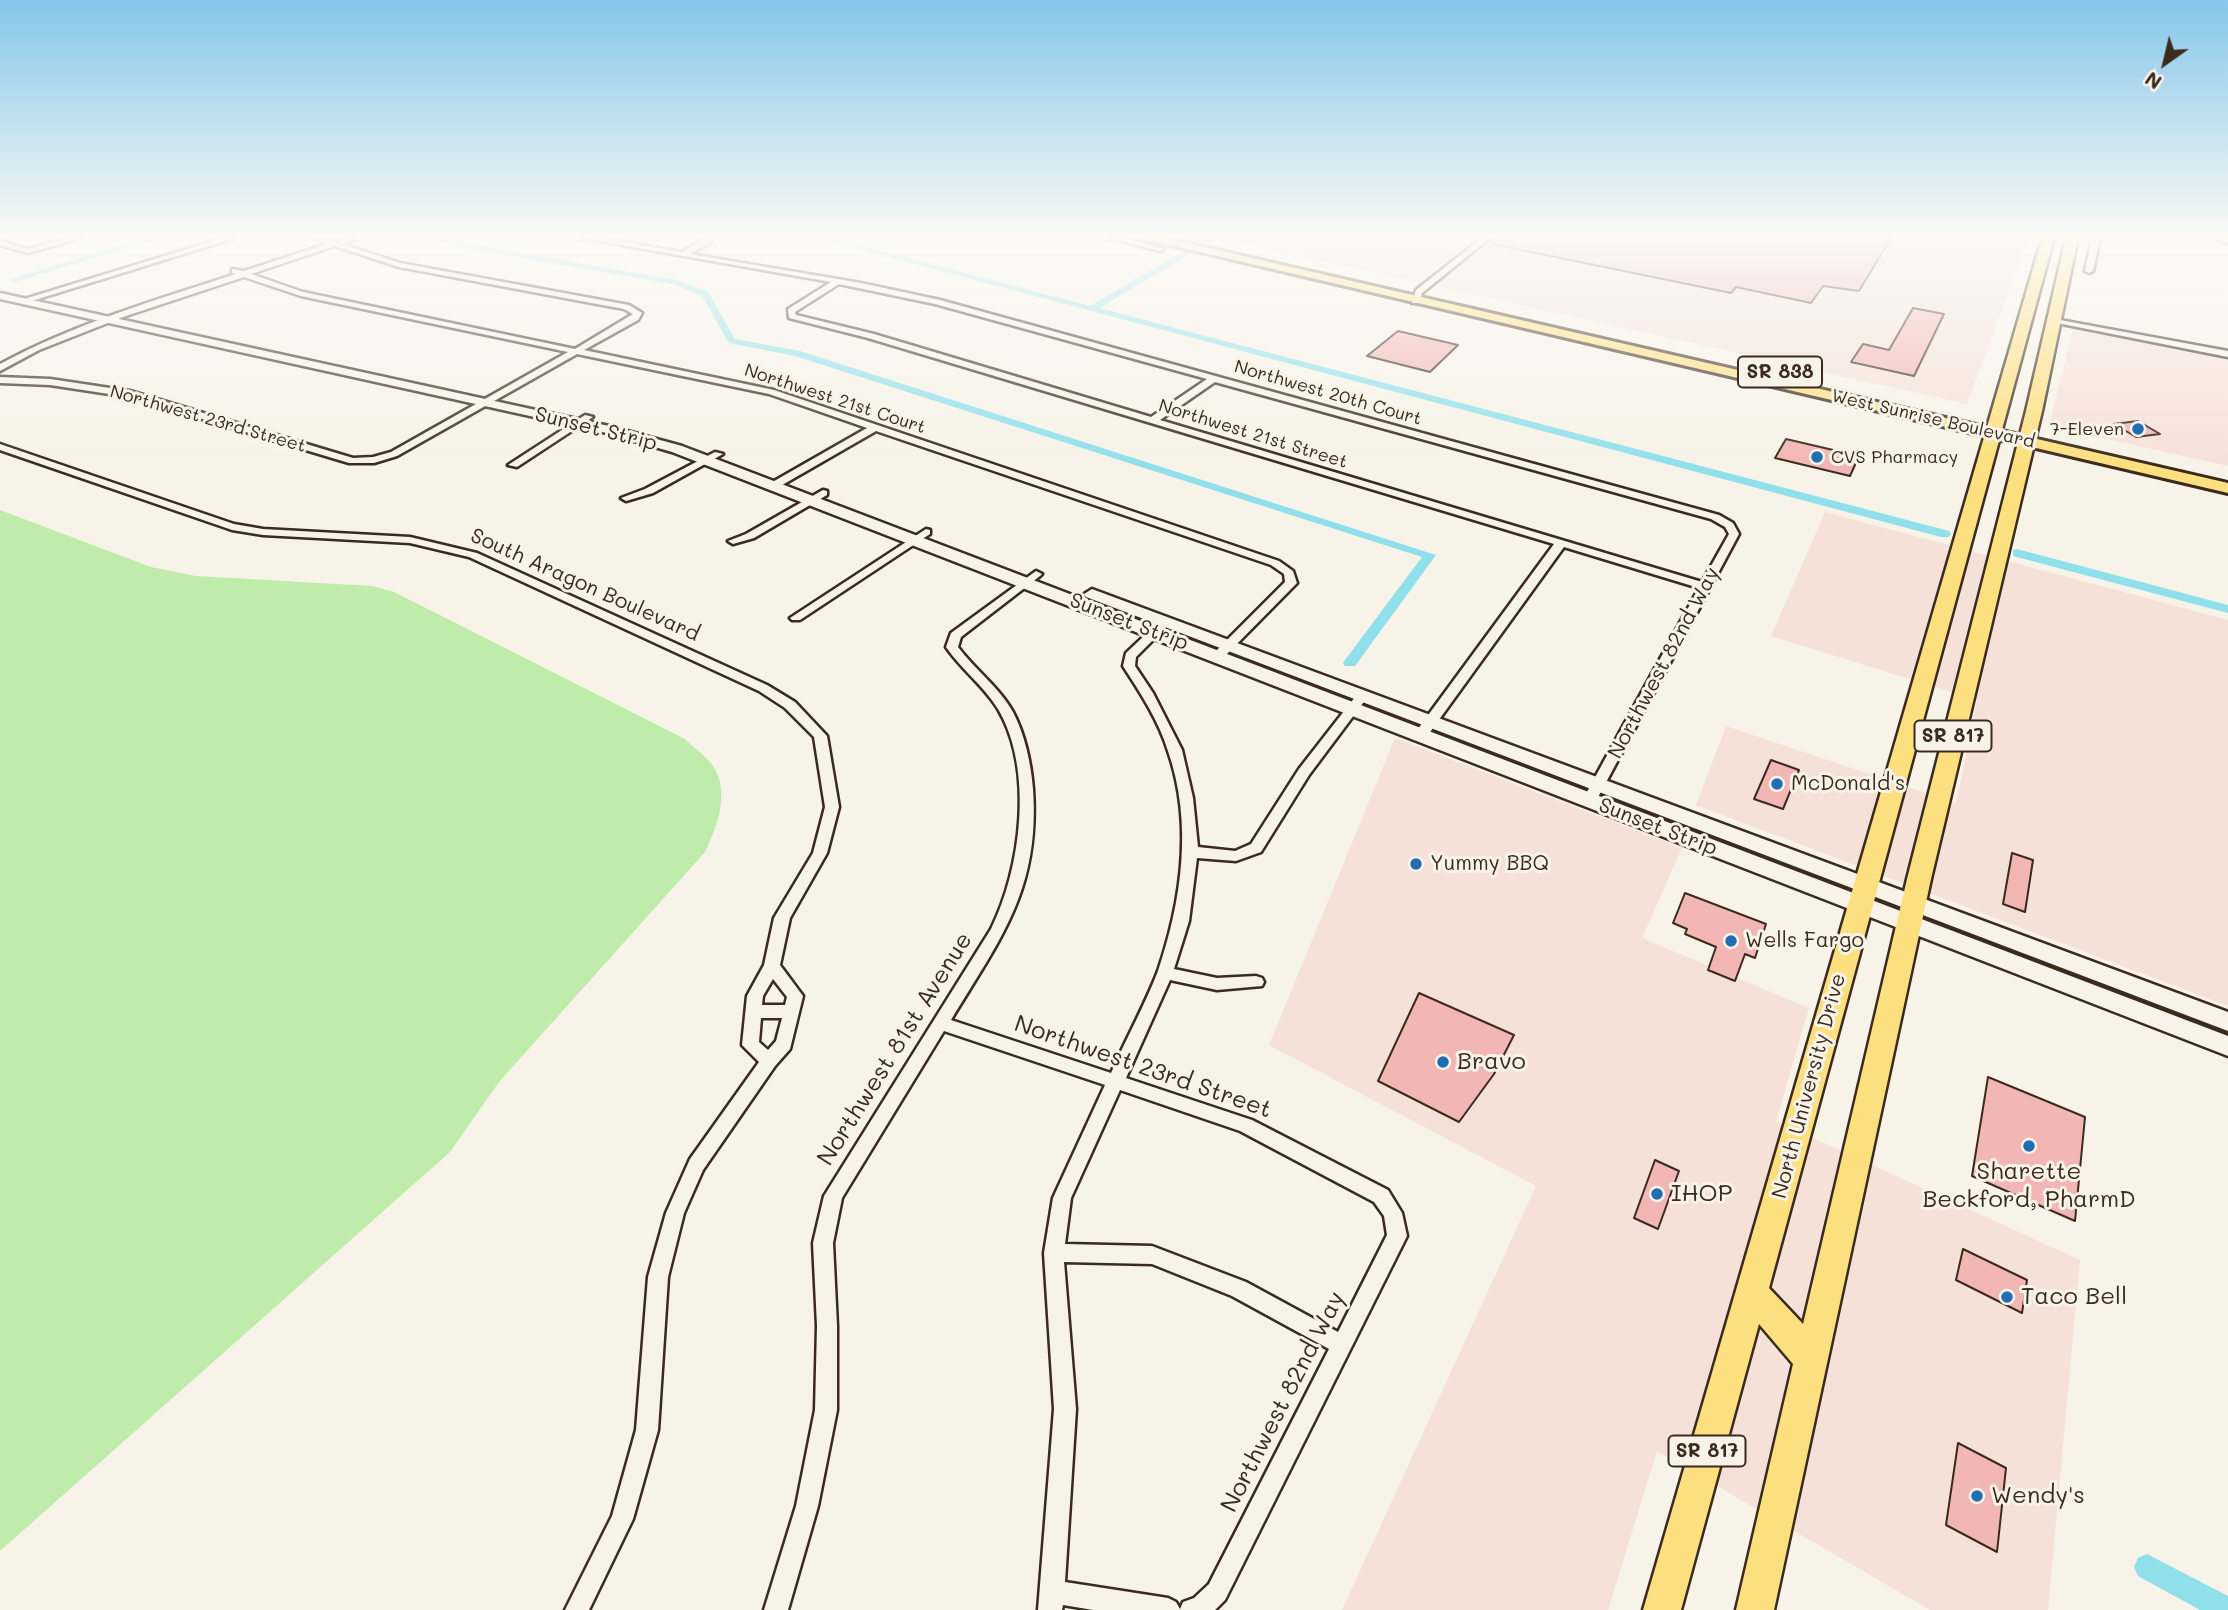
<!DOCTYPE html>
<style>
body{margin:0}
#map{position:relative;width:2228px;height:1610px;overflow:hidden;background:#f7f3e8;font-family:Mali,sans-serif}
canvas{display:block}
.north{position:absolute;left:2130px;top:28px;width:70px;height:70px;-webkit-text-stroke:5px #f7f3e8;paint-order:stroke;rotate:214deg;font-size:19px;font-weight:700;line-height:28px;text-align:center;color:#3b2a1e}
.north::after{content:'';display:block;margin:auto;width:24px;height:32px;background:#3b2a1e;clip-path:polygon(50% 0,100% 100%,50% 72%,0 100%)}
</style>
<div id="map">
<canvas width="2228" height="1610"></canvas>
<div class="north">N</div>
</div>
<script>
const context = document.querySelector('canvas').getContext('2d');
context.lineJoin = 'round';
function fillPath(path, color) { context.fillStyle = color; context.fill(path, 'evenodd'); }
function strokePath(path, color, width, dash) { context.strokeStyle = color; context.lineWidth = width; context.lineCap = dash ? 'butt' : 'round'; context.setLineDash(dash || []); context.stroke(path); }
function write(font, color, halo, rows, align = 'center') {
  context.font = font + ' Mali,sans-serif'; context.lineWidth = 6; context.setLineDash([]); context.textBaseline = 'middle'; context.strokeStyle = halo; context.fillStyle = color; for (const [text, x, y, turn = 0] of rows) {
    context.save(); context.translate(x, y); context.rotate((+turn || 0) * Math.PI / 180); context.textAlign = isNaN(turn) ? turn : align; if (halo) context.strokeText(text, 0, 0); context.fillText(text, 0, 0); context.restore();
  }
}
const built = new Path2D(`
 M1237,238H2028L1967,404L1232,241Z
 M2073,328L2228,358V466L2049,426Z
 M1825,512L2228,620V1006L1696,805L1726,726L1956,803L1977,700L1771,636Z
 M1395,738L1682,848L1642,938L1809,1008L1776,1121L2080,1260L2048,1610H1930L1657,1451L1608,1610H1342L1536,1186L1269,1045Z`);
const green = new Path2D(`
 M0,510L151,567L196,576L372,586L394,592L685,739C693,747 703,754 710,762C732,789 718,824 705,852L499,1082L450,1152L0,1551Z`);
const canal = new Path2D(`
 M146,238H160L15,282L8,280Z
 M434,238H448L466,244L677,280L708,292L735,339L800,351L1436,555L1355,666H1345L1343,663L1345,660L1422,557L795,356L729,343L702,296L672,284L465,248Z
 M817,238H831L1090,306L1185,250H1191V254L1099,308L1949,531L1951,534L1949,537H1941Z
 M1204,238H1214L1207,242Z
 M2017,549L2228,605V613L2013,556V550Z
 M2147,1554L2228,1596V1610H2200L2138,1576L2134,1567L2138,1558Z`);
const building = new Path2D(`
 M1891,238L1859,291L1823,286L1811,303L1736,287L1731,293L1492,244L1493,238Z
 M1913,308L1944,314L1914,376L1851,362L1863,344L1889,350Z
 M1398,331L1458,345L1430,372L1367,356Z
 M2138,421L2160,434L2136,437L2114,424Z
 M1786,439L1859,456L1850,476L1775,458Z
 M1771,760L1799,770L1783,809L1754,799Z
 M2012,853L2033,860L2025,912L2003,904Z
 M1685,893L1766,924L1755,958L1745,954L1735,981L1708,970L1716,947L1685,934L1687,929L1673,923Z
 M1419,993L1514,1035L1494,1074L1459,1122L1378,1081Z
 M1988,1077L2085,1117L2075,1221L1972,1176Z
 M1655,1160L1679,1171L1658,1229L1634,1218Z
 M1963,1249L2027,1280L2022,1313L1956,1280Z
 M1958,1443L2006,1468L1997,1552L1946,1525Z`);
const minor = new Path2D(`
 M69,238H81L28,253L0,245V241L28,249Z
 M223,238H235L25,303L18,301Z
 M314,238L335,241L355,238L342,244L400,263L629,305L642,313L638,320L584,350L774,390L1279,561L1293,571L1297,583L1222,659H1214L1212,656L1214,653L1285,582L1284,574L1271,565L876,431L777,488H769V484L867,428L769,394L577,354L397,456L374,463H349L129,397L50,385L0,383V377L50,379L130,391L353,458L373,457L391,452L568,352L301,296L244,277L123,317L39,350L0,371V364C74,324 156,300 236,274L232,273V269L244,271L327,244ZM335,246L399,267L624,309L633,314L575,349L303,292L251,274Z
 M582,238H599L682,252L705,238H711V242L690,254L861,283L940,300L1719,515L1733,523L1739,534L1596,801L1589,806L1582,801L1699,588L1564,547L1425,739H1415L1413,736L1415,733L1554,544L868,338L789,318L788,309L831,282ZM839,284L935,304L1207,379L1151,417L874,334L796,315L795,312ZM1215,382L1711,519L1725,527L1729,534L1702,582L1160,420Z
 M1110,238H1123L1164,249L1160,251Z
 M1482,238H1490L1422,293L1418,303H1412L1416,290Z
 M2092,238H2100L2093,271L2089,273L2085,271Z
 M2218,238H2228V243L2218,240Z
 M2049,318L2228,351V357L2052,322H2049Z
 M585,415L593,417L517,467L508,465Z
 M0,444L234,524L263,529L410,537L477,553L767,685L795,702L827,736L839,807L827,853L790,918L780,965L803,996L790,1049L775,1066L703,1170L684,1213L668,1277L658,1430L633,1519L589,1610H565L612,1516L636,1430L648,1277L666,1213L690,1159L759,1062L742,1045L747,996L764,965L774,918L813,853L825,807L814,737L785,708L759,691L469,557L410,543L263,535L232,530L0,450ZM773,979L787,997L785,1005H762L763,996ZM761,1018H782L776,1041L768,1050L759,1042Z
 M715,452L723,454L653,493L626,501L621,498L645,489Z
 M823,490L827,491V495L754,538L733,544L728,541L746,534Z
 M926,529L930,530V534L800,620H792L790,618Z
 M1036,571L1042,574L1040,576L961,637L958,647C975,670 999,687 1013,712C1025,735 1031,764 1033,789C1040,890 1000,939 951,1020L1111,1073C1126,1039 1145,1005 1158,971C1182,900 1193,823 1168,751C1159,721 1140,692 1123,666L1126,653L1162,619L1166,617L1172,621L1136,657L1135,666L1153,693L1182,750L1193,798L1198,847L1235,851L1251,844L1299,769L1359,692H1367L1369,695L1309,775L1261,852L1236,861L1197,858L1189,921L1174,969L1217,978L1256,976L1262,978L1264,982L1262,986L1217,990L1170,980L1126,1078L1252,1120L1388,1190L1402,1213L1407,1236L1225,1600L1215,1610H1093L1063,1605L1062,1610H1038L1054,1409L1044,1253L1053,1198L1105,1085L944,1031L842,1198L833,1243L837,1326V1410L818,1506L788,1610H764L796,1506L815,1410L817,1326L813,1243L824,1196L991,929C1021,869 1034,770 998,709C984,686 961,669 946,647L951,633ZM1120,1090L1240,1131L1374,1202L1384,1216L1387,1235L1338,1332L1246,1282L1152,1246L1065,1244L1071,1198ZM1064,1262L1152,1264L1232,1296L1329,1349L1209,1584L1194,1598L1183,1602L1180,1609L1176,1602L1168,1598L1065,1582L1076,1409Z`);
const tertiary = new Path2D(`
 M0,293L609,426L682,446L2228,1036V1056L672,452L607,433L0,299Z
 M1092,589L2228,1012V1031L1086,597L1084,594Z`);
const primary = new Path2D(`
 M2042,238H2054L1769,1288L1803,1324L1907,879L2026,411L2066,238H2078L2042,411L1931,879L1774,1610H1736L1793,1364L1759,1324L1681,1610H1643Z`);
const trunk = new Path2D(`
 M1141,238H1165L2228,483V493Z`);
const markers = [
 [2138,429,7,"#1f6fb2"],
 [1817,457,7,"#1f6fb2"],
 [1777,784,7,"#1f6fb2"],
 [1416,864,7,"#1f6fb2"],
 [1731,941,7,"#1f6fb2"],
 [1443,1062,7,"#1f6fb2"],
 [2029,1146,7,"#1f6fb2"],
 [1657,1194,7,"#1f6fb2"],
 [2007,1297,7,"#1f6fb2"],
 [1977,1496,7,"#1f6fb2"]
];
const farStreetnames = [
 ["Northwest 20th Court",1328,393,16],
 ["Northwest 21st Court",835,399,18],
 ["Northwest 23rd Street",208,419,16],
 ["West Sunrise Boulevard",1933,419,13],
 ["Northwest 21st Street",1253,434,17]
];
const farPoinames = [
 ["7-Eleven",2124,429],
 ["CVS Pharmacy",1831,457,"left"]
];
const shields = [
 [1780,372,84],
 [1953,736,77],
 [1707,1451,77]
];
const shieldNames = [
 ["SR 838",1780,372],
 ["SR 817",1953,736],
 ["SR 817",1707,1451]
];
const streetNames = [
 ["Sunset Strip",596,429,14],
 ["South Aragon Boulevard",585,585,24],
 ["Sunset Strip",1129,622,21],
 ["Northwest 82nd Way",1664,663,-62],
 ["Sunset Strip",1658,827,21],
 ["North University Drive",1809,1086,-75]
];
const poiNames = [
 ["McDonald's",1791,784],
 ["Yummy BBQ",1430,864],
 ["Wells Fargo",1745,941]
];
const nearStreetnames = [
 ["Northwest 81st Avenue",895,1049,-58],
 ["Northwest 23rd Street",1143,1067,19],
 ["Northwest 82nd Way",1283,1402,-63]
];
const nearPoinames = [
 ["Bravo",1457,1062],
 ["Sharette",2029,1172,"center"],
 ["Beckford, PharmD",2029,1200,"center"],
 ["IHOP",1671,1194],
 ["Taco Bell",2021,1297],
 ["Wendy's",1991,1496]
];
fillPath(built, '#f6e1d9');
fillPath(green, '#bfecaa');
fillPath(canal, '#90e0ec');
fillPath(building, '#f2b6b5');
strokePath(building, '#3b2a1e', 2);
strokePath(minor, '#3b2a1e', 5);
strokePath(tertiary, '#3b2a1e', 5);
strokePath(primary, '#3b2a1e', 5);
strokePath(trunk, '#3b2a1e', 6);
fillPath(minor, '#f7f3e8');
fillPath(tertiary, '#f7f3e8');
fillPath(primary, '#fce080');
fillPath(trunk, '#fce080');
const sky = context.createLinearGradient(0, 0, 0, 464);
sky.addColorStop(0, '#85c6ea');
sky.addColorStop(0.51, '#fbfaf5');
sky.addColorStop(1, '#fbfaf500');
context.fillStyle = sky;
context.fillRect(0, 0, 2228, 464);
for (const [x, y, r, color] of markers) { const dot = new Path2D(); dot.arc(x, y, r, 0, 2 * Math.PI); context.fillStyle = color; context.fill(dot); strokePath(dot, '#f7f3e8', 2.5); }
write('18px', '#3b2a1e', '#f7f3e8', farStreetnames);
write('18px', '#3b2a1e', '#f7f3e8', farPoinames, 'right');
for (const [x, y, w] of shields) { const box = new Path2D(); box.roundRect(x - w / 2, y - 15.5, w, 31, 5); context.fillStyle = '#f7f3e8'; context.fill(box); strokePath(box, '#3b2a1e', 2); }
write('bold 19px', '#3b2a1e', null, shieldNames);
write('21px', '#3b2a1e', '#f7f3e8', streetNames);
write('21px', '#3b2a1e', '#f7f3e8', poiNames, 'left');
write('24px', '#3b2a1e', '#f7f3e8', nearStreetnames);
write('24px', '#3b2a1e', '#f7f3e8', nearPoinames, 'left');
</script>
